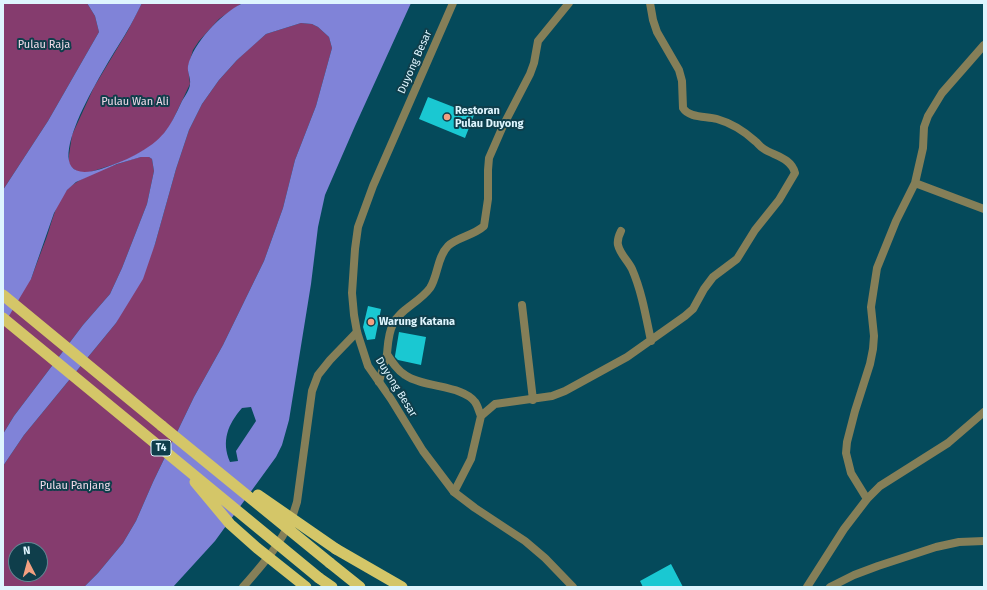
<!DOCTYPE html>
<style>
body{margin:0}
#map{position:relative;width:987px;height:590px;overflow:hidden;background:#054a5b;font-family:"Fira Sans",sans-serif}
canvas{display:block}
.frame{position:absolute;inset:0;border:4px solid #def5fe;pointer-events:none}
.north{position:absolute;left:8px;top:542px;width:40px;height:40px;box-sizing:border-box;background:#0f3e4b;border:1px solid #628793;border-radius:50%;rotate:354deg;font-size:11px;font-weight:700;line-height:16px;text-align:center;color:#def5fe}
.north::after{content:'';display:block;margin:auto;width:14px;height:18px;background:#f3a081;clip-path:polygon(50% 0,100% 100%,50% 72%,0 100%)}
</style>
<div id="map">
<canvas width="987" height="590"></canvas>
<div class="frame"></div>
<div class="north">N</div>
</div>
<script>
const context = document.querySelector('canvas').getContext('2d');
context.lineJoin = 'round';
function fillPath(path, color) { context.fillStyle = color; context.fill(path, 'evenodd'); }
function strokePath(path, color, width, dash) { context.strokeStyle = color; context.lineWidth = width; context.lineCap = dash ? 'butt' : 'round'; context.setLineDash(dash || []); context.stroke(path); }
function write(font, color, halo, rows, align = 'center') {
  context.font = font + ' "Fira Sans",sans-serif'; context.lineWidth = 4; context.setLineDash([]); context.textBaseline = 'middle'; context.strokeStyle = halo; context.fillStyle = color; for (const [text, x, y, turn = 0] of rows) {
    context.save(); context.translate(x, y); context.rotate((+turn || 0) * Math.PI / 180); context.textAlign = isNaN(turn) ? turn : align; if (halo) context.strokeText(text, 0, 0); context.fillText(text, 0, 0); context.restore();
  }
}
const green = new Path2D(`
 M3,3H87L95,16L99,32L48,121L3,190Z
 M142,3H242L219,19L199,41L193,50L188,67L190,84L170,126L158,141L150,147L125,161L90,172H78L71,167L69,163V155L72,135L94,87L127,32Z
 M301,23L312,24L318,27L329,37L332,48L316,106L295,160L283,208L264,261L223,345L194,397L153,482L136,521L123,543L98,573L84,587H3V466L24,435L116,323L155,244L176,169L189,130L202,104L219,80L237,60L250,48L266,34ZM16,550H40V574H16Z
 M141,157H149L152,159L154,171L147,204L122,268L110,294L83,325L14,416L3,434V228L31,279C36,265 41,252 46,239C52,222 55,205 66,191C78,176 122,162 141,157Z`);
const water = new Path2D(`
 M87,3H142C137,13 132,23 126,33C115,52 20,194 101,169C112,165 124,161 135,155C163,140 169,129 182,101C185,96 190,89 190,84C191,78 187,72 188,66C193,43 221,14 241,4C247,1 271,3 278,3C322,3 367,3 411,3L355,126L325,195L318,227L311,284L289,420L282,445L276,457L215,541L173,587H84L98,573L123,543L136,521L153,482L194,397L223,345L264,261L283,208L295,160L316,106L332,48L329,37L318,27L312,24L301,23L266,34L237,60L219,80L202,104L189,130L176,169L155,244L143,279L116,323L24,435L3,466V434L14,416L83,325L110,294L122,268L147,204L154,171L152,159L149,157H141L117,164L76,182L67,190L54,213L31,279L3,326V190L48,121L99,32L95,16ZM251,407L256,421L236,451L238,461L230,462C221,441 228,424 242,408Z`);
const building = new Path2D(`
 M428,97L474,115L465,138L419,119Z
 M368,306L381,309L375,339L367,340L363,327Z
 M399,332L426,337L421,365L398,360L395,357V356Z
 M671,564L683,587H643L640,581Z`);
const minor = new Path2D(`
 M915,183L984,209
 M621,231C619,235 617,240 618,245C620,254 628,261 632,269C642,292 646,317 651,341
 M522,305L533,400
 M387,354C388,344 388,334 393,324C399,310 420,302 430,288C438,276 437,257 448,246C457,237 473,236 484,226L488,199V170L489,158L503,126L530,74L534,63L538,41L569,3
 M379,382L387,354C392,362 397,370 405,375C424,388 463,385 475,402C478,406 479,412 481,416
 M454,492L471,459L481,416L495,404L552,396L565,391L627,357L685,316L693,309L704,289L713,277L737,259L755,230L779,200L795,173C791,158 775,156 764,149C760,147 758,143 755,141C744,131 731,123 717,119C706,116 689,118 683,108L682,81L679,70L657,32L653,20L650,3
 M867,499L851,473L846,453L847,442L855,411L870,364L873,349L874,336L871,307L877,268L896,221L915,183L923,148L924,127L928,116L942,93L984,45
 M243,587C266,561 288,536 297,502L312,391L318,375L330,360L357,332
 M807,587L844,529L867,499L880,486L948,443L984,412
 M830,587L854,575L878,566L936,547L959,542L984,541`);
const tertiary = new Path2D(`
 M453,3L373,186L358,227L355,249L352,293L354,315L357,332L368,366L391,399L423,451L454,492L475,508L525,541L545,558L573,587`);
const trunk = new Path2D(`
 M3,295L162,426
 M336,549L402,587
 M330,563L360,587
 M319,578L332,587`);
const trunkBridge = new Path2D(`
 M3,318L319,578
 M162,426L330,563
 M195,482L230,524L257,548L306,587
 M258,495L336,549`);
const markers = [
 [447,117,4,"#f3a081"],
 [371,322,4,"#f3a081"]
];
const shields = [
 [161,448,20]
];
const shieldNames = [
 ["T4",161,448]
];
const parkNames = [
 ["Pulau Raja",44,45],
 ["Pulau Wan Ali",135,102],
 ["Pulau Panjang",75,486]
];
const streetNames = [
 ["Duyong Besar",415,62,-66],
 ["Duyong Besar",396,387,58]
];
const poiNames = [
 ["Restoran",455,111],
 ["Pulau Duyong",455,124],
 ["Warung Katana",379,322]
];
fillPath(green, '#853c6e');
fillPath(water, '#8083d8');
fillPath(building, '#1ac8d2');
strokePath(minor, '#857f58', 8);
strokePath(tertiary, '#857f58', 8);
strokePath(trunk, '#d4c668', 11);
strokePath(trunkBridge, '#d4c668', 11);
for (const [x, y, r, color] of markers) { const dot = new Path2D(); dot.arc(x, y, r, 0, 2 * Math.PI); context.fillStyle = color; context.fill(dot); strokePath(dot, '#0f3e4b', 1.5); }
for (const [x, y, w] of shields) { const box = new Path2D(); box.roundRect(x - w / 2, y - 8, w, 16, 3); context.fillStyle = '#0f3e4b'; context.fill(box); strokePath(box, '#def5fe', 1); }
write('bold 10px', '#def5fe', null, shieldNames);
write('11px', '#f3dcea', '#0f3e4b', parkNames);
write('11px', '#def5fe', '#0f3e4b', streetNames);
write('bold 11px', '#def5fe', '#0f3e4b', poiNames, 'left');
</script>
